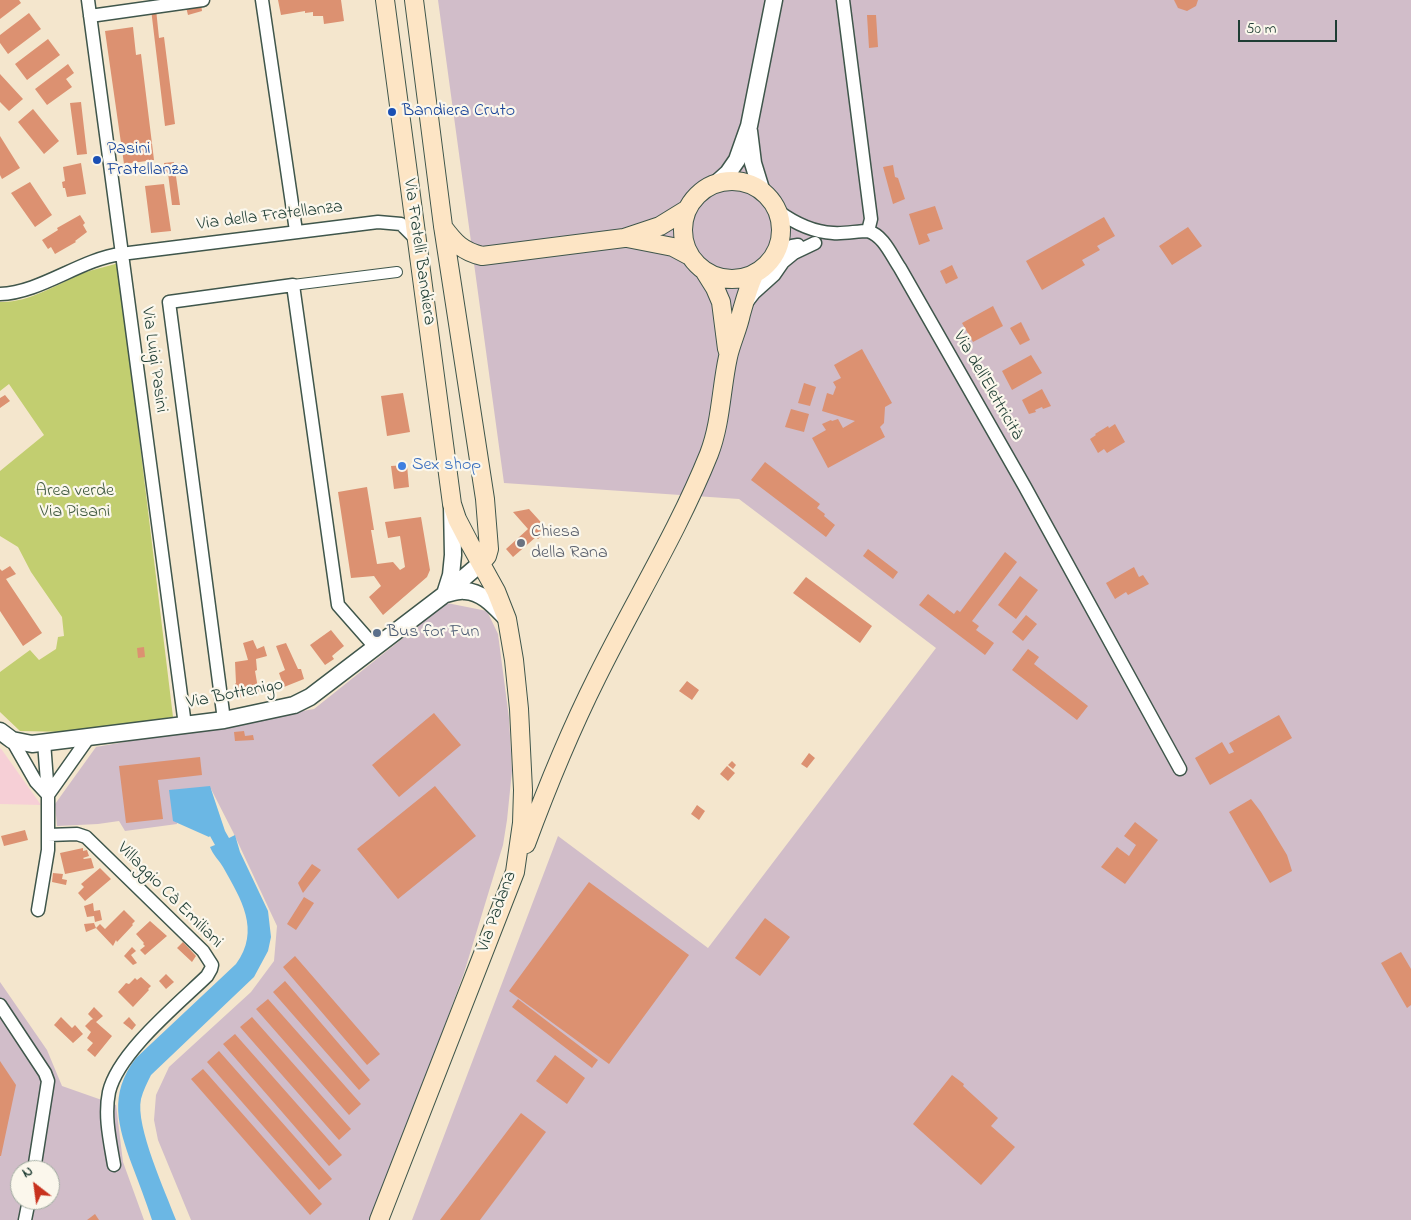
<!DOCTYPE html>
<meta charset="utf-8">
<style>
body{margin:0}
#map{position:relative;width:1411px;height:1220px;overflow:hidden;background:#f4e6cd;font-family:"Indie Flower",sans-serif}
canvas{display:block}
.north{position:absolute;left:10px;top:1160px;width:50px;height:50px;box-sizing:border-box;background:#fbf7ec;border:1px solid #a3ada2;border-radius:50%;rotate:330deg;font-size:14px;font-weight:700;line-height:20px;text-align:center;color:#1f3d34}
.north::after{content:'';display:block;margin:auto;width:18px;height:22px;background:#c8321e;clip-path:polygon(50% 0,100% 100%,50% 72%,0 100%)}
.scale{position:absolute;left:1238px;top:20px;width:99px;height:22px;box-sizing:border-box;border:2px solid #1f3d34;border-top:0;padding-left:6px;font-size:15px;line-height:18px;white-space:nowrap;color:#1f3d34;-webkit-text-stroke:4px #fbf7ec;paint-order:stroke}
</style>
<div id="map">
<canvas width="1411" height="1220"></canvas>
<div class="north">N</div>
<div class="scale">50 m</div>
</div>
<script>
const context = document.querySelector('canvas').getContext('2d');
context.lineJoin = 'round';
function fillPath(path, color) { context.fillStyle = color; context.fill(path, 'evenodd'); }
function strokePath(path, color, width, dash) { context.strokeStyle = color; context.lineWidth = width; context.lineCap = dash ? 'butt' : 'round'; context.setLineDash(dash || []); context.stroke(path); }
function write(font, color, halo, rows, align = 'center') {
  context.font = font + ' "Indie Flower",sans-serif'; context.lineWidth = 4.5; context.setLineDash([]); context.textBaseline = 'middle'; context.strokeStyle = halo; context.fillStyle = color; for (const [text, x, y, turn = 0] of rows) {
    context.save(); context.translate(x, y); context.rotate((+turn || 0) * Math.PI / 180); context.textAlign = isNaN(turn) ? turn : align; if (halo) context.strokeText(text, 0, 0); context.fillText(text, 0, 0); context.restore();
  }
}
const built = new Path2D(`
 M0,748L2,750L41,805L0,804Z`);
const industrial = new Path2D(`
 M438,0H1411V1220H412L558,836L708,948L936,648L739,499L504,483Z
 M447,603L487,611L498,634L509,718L512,771L507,820L503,845L464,973L436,1049L370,1220H191L158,1140L154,1120L156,1095L169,1067L251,992L274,961L277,926L233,832L211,789L174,790L177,824L125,831L119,821L98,824L57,826L55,804L96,747L314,709Z
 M0,982L47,1050L62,1086L116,1105L123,1162L144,1220H0ZM20,1170H50V1200H20Z`);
const green = new Path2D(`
 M118,263L173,717L70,732L20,731L0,712V672L30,650L39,660L56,649L58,637L64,636L62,617L31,572L18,547L0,536V471L44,435L9,384L0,391V302C28,303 56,285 81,274C93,269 106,267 118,263Z`);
const water = new Path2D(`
 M210,786L225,831L229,838L235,835L240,852L268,911L271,937L268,951L254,977L151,1075C147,1083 143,1091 141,1099C135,1126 166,1193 176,1220H152C146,1202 139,1183 132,1165C118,1126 108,1095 136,1058L236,964C261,930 241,899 223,867C219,860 213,855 210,847L215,845L210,836L209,837L173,821L169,790Z`);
const building = new Path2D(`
 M0,0H19L21,3L0,19Z
 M278,0H341L344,21L324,24L323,16H313V12L305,13V11L281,15Z
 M1174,0H1198L1196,6L1187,11L1178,8Z
 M201,4L202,11L188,15L186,7Z
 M151,9H156L159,38L164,37L175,124L165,126Z
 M29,13L41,29L8,54L0,43V35Z
 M867,15H876L878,47L869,48Z
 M133,27L136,55L141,54L154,160L124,164L105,31Z
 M48,39L60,55L27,80L15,64Z
 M68,64L74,73L66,79L72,87L47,105L35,89Z
 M0,74L23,99L9,111L0,102Z
 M81,102L87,154L77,155L70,103Z
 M33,109L59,141L44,154L18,122Z
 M0,136L20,168L2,179L0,175Z
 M174,162L180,205H172L168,173L165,172L164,163Z
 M81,163L86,194L67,197L65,188H63L62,182L65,181L63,167Z
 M893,165L895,177L898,178L905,199L893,204L883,167Z
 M30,182L52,215L35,227L11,193Z
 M164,184L171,231L151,233L145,186Z
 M935,206L943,229L927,234L930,241L919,245L909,214Z
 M80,215L85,223L83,225L87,232L75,241L76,242L55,254L51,247L48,249L42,240L58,230L57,228Z
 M1104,217L1115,236L1097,246L1100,250L1082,260L1085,265L1042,290L1026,261Z
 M1188,227L1202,246L1172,265L1159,246Z
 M952,265L958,278L946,284L940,271Z
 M993,306L1003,326L973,342L962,323Z
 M1021,322L1030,340L1020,345L1010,328Z
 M862,349L892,403L885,407L884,423L880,427L885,437L828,468L812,438L826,430L822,424L831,420L832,421L838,419L843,428L855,421L822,411L827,393L833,395L836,387L833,382L841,378L834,365Z
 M1031,355L1042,373L1012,390L1002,371Z
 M804,383L816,387L810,406L798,403Z
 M1042,389L1051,406L1043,409L1042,407L1035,410L1036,412L1029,414L1022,400Z
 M403,393L410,432L387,436L381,396Z
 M5,395L10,401L0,408V398Z
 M791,409L809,414L804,432L785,427Z
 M1115,424L1125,442L1107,453L1104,449L1098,453L1090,439L1096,435L1095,434L1108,426L1109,428Z
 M765,462L820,504L817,508L825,514L824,516L835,525L826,537L751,480Z
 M407,465L409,487L394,489L391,466Z
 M367,487L374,530H371L377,564L393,562L400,570L405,567L400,536L388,538L385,522L421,517L430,570L427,577L383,615L369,597L381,586L374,576L351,578L338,492Z
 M529,509L548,530L538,539L536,537L513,557L506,549L528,529L513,512Z
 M868,549L898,572L893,579L863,556Z
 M1005,552L1017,562L972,621L979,626L976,630L994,643L985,655L919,605L928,594L954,614L957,610L960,612Z
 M10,566L16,574L6,579L42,633L23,646L0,611V569L2,571Z
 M1134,567L1139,577L1143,575L1149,584L1128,595L1126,592L1115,599L1106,583Z
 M1020,576L1038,590L1016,619L998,605Z
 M806,577L872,626L860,643L793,593Z
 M1026,615L1037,624L1023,641L1012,632Z
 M331,630L344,646L332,656L334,659L325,665L310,645Z
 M253,640L257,649L264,646L267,656L256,659L257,670L255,671L259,694L237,698L235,684L236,683L235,662L248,660L243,643Z
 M286,643L298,669H301L304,679L284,687L279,673L285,670L276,646Z
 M144,647L145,657L138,658L137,648Z
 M1028,649L1039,657L1034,664L1088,706L1077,720L1012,670Z
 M687,681L699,690L692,700L679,691Z
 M434,713L461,745L399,797L372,765Z
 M1279,715L1292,738L1210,785L1195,758L1222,742L1229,754L1234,752L1229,743Z
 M244,731L245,736L253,735L254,740L235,741L234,732Z
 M809,753L815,758L807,768L801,764Z
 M200,757L202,775L158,780L163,819L126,823L119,766Z
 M732,761L736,765L733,769L728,765Z
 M727,766L735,773L728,781L720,774Z
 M435,786L476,836L398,899L357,849Z
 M1251,799L1261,812L1287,855L1292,871L1270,883L1229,812Z
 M697,805L705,811L699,820L691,814Z
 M1135,822L1158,840L1125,884L1101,867L1117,847L1129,856L1136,845L1124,836Z
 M25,830L28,840L4,846L1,836Z
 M83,848V851L87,850L89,856L83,858L84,859L91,858L94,868L65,874L60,853Z
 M312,864L321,870L303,893L298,883Z
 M100,868L111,879L85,901L78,893L84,887L81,884Z
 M53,873L63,874L62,879L67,880L66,885L52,882Z
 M589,882L689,955L609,1064L509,991Z
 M304,897L314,903L296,930L287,924Z
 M93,903L94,911L100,910L102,920L95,922L94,916L87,917L84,906Z
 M124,910L135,921L132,924L133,925L117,942L116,940L113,946L96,928L86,932L84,924L94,923L96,928L100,924L105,929Z
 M765,918L790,937L760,976L735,958Z
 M150,921L167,936L145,955L140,950L145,946L143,944L144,943L136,934Z
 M183,942L196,956L192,962L177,948Z
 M132,947L136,951L131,955L137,963L133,965L124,956Z
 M1401,952L1411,969V1005L1407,1008L1381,963Z
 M295,956L380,1054L367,1065L283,967Z
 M166,974L174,982L166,989L159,981Z
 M141,977L151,986L148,989L149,990L133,1007L118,992L126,983L129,984L135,978L137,980Z
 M285,981L370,1080L359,1090L273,992Z
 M268,999L361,1104L349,1115L256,1009Z
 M518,999L598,1060L592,1068L512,1007Z
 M94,1007L103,1016L96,1022L112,1036L95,1057L87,1050L93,1043L87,1038L91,1032L85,1026L91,1020L93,1019L88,1014Z
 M61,1017L72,1028L75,1025L83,1034L73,1043L54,1025Z
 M129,1017L136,1025L132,1030L123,1023Z
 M252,1017L351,1129L339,1140L240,1027Z
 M235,1034L342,1155L329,1166L223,1044Z
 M219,1051L332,1179L319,1190L207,1062Z
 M555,1055L585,1078L567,1104L536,1081Z
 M0,1061L16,1085L1,1156H0Z
 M203,1069L322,1204L310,1215L191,1079Z
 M952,1075L964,1084L963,1086L998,1118L991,1126L1015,1147L981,1185L913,1124Z
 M521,1113L546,1132L480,1220H440Z
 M95,1214L99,1220H87Z`);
const pedestrian = new Path2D(`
 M293,285L397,272`);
const minor = new Path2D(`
 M88,0L185,725
 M262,0L296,231
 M843,0L871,219L868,231
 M90,16L203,0
 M778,211C793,222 813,232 833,233C844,234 857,231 868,231C884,236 891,255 900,268L1025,487L1180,769
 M775,255L792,246L798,245
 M0,294C40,293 81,259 121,254L378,222L401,224L416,239
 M747,302L754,293L774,275L783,262L794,253L815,243
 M224,720L169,302L293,285L338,605L375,647
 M12,740L36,782L48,795
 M48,795L89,737
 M48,835L77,834L86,837L203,951L212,965L211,969L207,976C178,1004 118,1053 109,1092C104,1116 110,1141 114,1165
 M38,910L48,850V795L44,742
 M0,1005L45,1073L48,1081L34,1170
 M25,1220L29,1200`);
const tertiary = new Path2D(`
 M749,131L753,163L761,189
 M718,182L728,173L737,160L749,126L774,0
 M445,594L451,575L453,555L452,505
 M445,594C451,593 458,590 465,591C483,592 495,607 507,619
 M0,731L12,740L32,744L224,720L294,705L310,697L445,594L481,563`);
const secondary = new Path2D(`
 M414,0L443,226L485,499L489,549L487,556L481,563
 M683 230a49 49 0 1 1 98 0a49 49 0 1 1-98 0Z
 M443,227C455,243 462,251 482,256L624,238L660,226L686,210
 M627,238L673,247L688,255
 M705,272L715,288L721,302L727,349
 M526,844C547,787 570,731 597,677C634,602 678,531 709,454C721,423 721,389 728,357C731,343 738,329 741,314C745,300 748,288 754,275
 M379,1220L515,872L522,823L523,790L519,709L514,660L507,619L496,591L470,544L457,519L452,504L385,0`);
const markers = [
 [392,112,5,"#1a4fb4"],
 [97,160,5,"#1a4fb4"],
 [402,466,5,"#3f7fe0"],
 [521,543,5,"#6b7280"],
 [377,633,5,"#5c6f8a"]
];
const transitNames = [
 ["Bandiera Cruto",402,112],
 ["Pasini",107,150],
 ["Fratellanza",107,171]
];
const streetNames = [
 ["Via della Fratellanza",270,217,-7],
 ["Via Fratelli Bandiera",418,252,82],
 ["Via Luigi Pasini",153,360,82],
 ["Via dell'Elettricità",987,386,60],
 ["Via Bottenigo",235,695,-11],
 ["Villaggio Cà Emiliani",169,896,45],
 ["Via Padana",498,912,-70]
];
const shopNames = [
 ["Sex shop",412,466]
];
const parkNames = [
 ["Area verde",75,492],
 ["Via Pisani",75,513]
];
const worshipNames = [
 ["Chiesa",531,533],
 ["della Rana",531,554]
];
const serviceNames = [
 ["Bus for Fun",387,633]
];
fillPath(built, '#f6cfd6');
fillPath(industrial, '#d1bdc9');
fillPath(green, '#c2ce70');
fillPath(water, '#6bb7e4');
fillPath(building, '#dc9171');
strokePath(pedestrian, '#3f564b', 12);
strokePath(minor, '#3f564b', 15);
strokePath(tertiary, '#3f564b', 19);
strokePath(secondary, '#3f564b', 20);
strokePath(pedestrian, '#fff', 10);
strokePath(minor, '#fff', 12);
strokePath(tertiary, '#fff', 16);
strokePath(secondary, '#fde5c5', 18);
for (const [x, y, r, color] of markers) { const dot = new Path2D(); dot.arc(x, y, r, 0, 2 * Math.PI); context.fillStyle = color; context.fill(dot); strokePath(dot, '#fbf7ec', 2); }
write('18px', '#164399', '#fbf7ec', transitNames, 'left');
write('18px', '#1f3d34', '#fbf7ec', streetNames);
write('18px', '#366cbe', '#fbf7ec', shopNames, 'left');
write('18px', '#405a40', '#fbf7ec', parkNames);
write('18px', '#5b616d', '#fbf7ec', worshipNames, 'left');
write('18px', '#4e5e75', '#fbf7ec', serviceNames, 'left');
</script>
